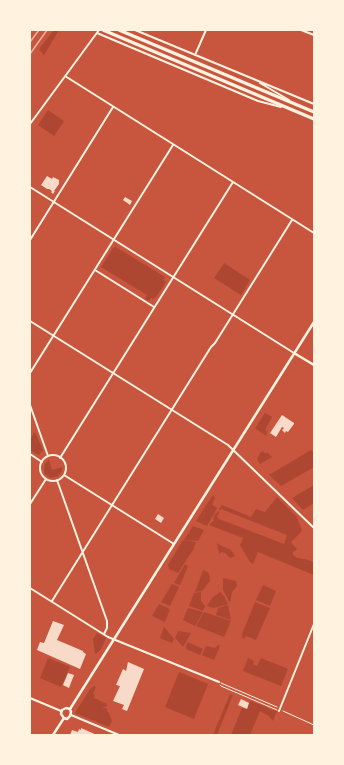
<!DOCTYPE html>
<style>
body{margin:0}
#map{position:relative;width:344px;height:765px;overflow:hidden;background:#c8553d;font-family:"PT Sans",sans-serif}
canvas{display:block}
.frame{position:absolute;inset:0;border:31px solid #fff3e0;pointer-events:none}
</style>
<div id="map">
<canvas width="344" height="765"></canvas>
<div class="frame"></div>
</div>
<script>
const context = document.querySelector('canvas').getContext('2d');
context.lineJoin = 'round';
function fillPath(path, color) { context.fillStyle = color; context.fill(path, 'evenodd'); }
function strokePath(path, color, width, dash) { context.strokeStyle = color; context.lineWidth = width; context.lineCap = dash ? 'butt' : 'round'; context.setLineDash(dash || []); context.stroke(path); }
const green = new Path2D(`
 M54,30H59L44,55L39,49Z
 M48,110L64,121L54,136L38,125Z
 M116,247L165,277L163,280L166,282L156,297L153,299L151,298L149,301L145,299L147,295L101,267L113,248Z
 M224,263L250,280L241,295L214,278Z
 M265,413L272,417L265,430L267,432L266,436L255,428Z
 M35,432L43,450L39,455L30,450V439Z
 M311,450L314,453V467L281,486L269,475Z
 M263,451L266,454L267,452L272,457L260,464L257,459L260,453Z
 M49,460L52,470L62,467V471L58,476L51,478L45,474C43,468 44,464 49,460Z
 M314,485V503L303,510L292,498Z
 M213,495L215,498L212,504L217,508L207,526L196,521Z
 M277,497L297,517L302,531L291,542L297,549L293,552V555C298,560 307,558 313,562L314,575L258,552L253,564L250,562L240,545L243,538L209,525L214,520L213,519L215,514L220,511L219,509L222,505L251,517L256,509L265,512ZM221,509L287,535L284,544L219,519L217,517Z
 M193,526L204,530L198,541L184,540Z
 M183,540L196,542L193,550L178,573L169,569L168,565Z
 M217,543C224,549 230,546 235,556L231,558L229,557L225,553L222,552L219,554Z
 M185,564L188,566L180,585L174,583Z
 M203,570L209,573L210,581L202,591L195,592Z
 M223,578L236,581L237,586L232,592L230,603L223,590Z
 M172,584L179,587L170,606L161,602Z
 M263,585L276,591L270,606L256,600Z
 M201,592V601L205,606L203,611L189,606L194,593Z
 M220,592L224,596L228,604L214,608L207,606L212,598Z
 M255,602L270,608L256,640L246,636L244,639L242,637V634Z
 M159,604L170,609L165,622L152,616Z
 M228,605L231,620L216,615L218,608Z
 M188,608L203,612L195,626L183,620Z
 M204,612L231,621L224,637L196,626Z
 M164,627L174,639L172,643L160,638Z
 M178,631L191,633L183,647L175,638Z
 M97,633L106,638C103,644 102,651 95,654L93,639Z
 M188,642L203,649L200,655L186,649V645Z
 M218,645L220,646L214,660L202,655L206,646L215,648Z
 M48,658L70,667L61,687L40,678Z
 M248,658L254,661L253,664L257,666L261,658L288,669L281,686L243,671Z
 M179,672L208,684L194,719L165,707Z
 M94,686L96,687L93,694L95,695L94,698L107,704V706L102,708H107V711L109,713L112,721L109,727L75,713L90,689Z
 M230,694L233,695L217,735H213Z
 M250,701L264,706L271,710L277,711L273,721L269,716L260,711L250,735H231L242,708L247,709Z`);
const building = new Path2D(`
 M47,176L52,179L53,177L59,180V184L54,191H55L53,194L51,192L52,191L49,189H47L41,185Z
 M125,197L132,201L130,205L123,200Z
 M282,415L294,423V424L288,432L286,431L285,433L282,430L284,428L282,427L276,437L270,433Z
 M158,514L164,518L161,523L155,519Z
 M53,621L64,625L57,640L83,651V652L86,654L80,669L37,650L40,642L44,643Z
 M128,662L144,669L127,711L122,709L124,705L113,701L120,686L116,685L123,669L126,671Z
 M68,673L74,675L69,688L63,685Z
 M241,699L249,703L247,709L238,705Z
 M81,728L97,735H70L72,730L78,732L79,729L81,730Z`);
const path = new Path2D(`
 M221,683L277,707
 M220,685L221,686L277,710
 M283,711L314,725`);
const minor = new Path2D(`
 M135,30L314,104
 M301,30L314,35
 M97,33L258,101L281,107
 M195,55L206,30
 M65,76L314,233
 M260,83L289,100
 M30,124L99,30
 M30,187L294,353
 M30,240L113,107
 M95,270L154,307
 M30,321L228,445L314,528
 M30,373L173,145
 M30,405L48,456
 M30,454L42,462
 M40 468a13 13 0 1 1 26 0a13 13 0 1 1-26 0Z
 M60,458L233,182
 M64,475L174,544
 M57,480L107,621V628L104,634
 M30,504L46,479
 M30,588L108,637L219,682
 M52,601L211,347L215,343L292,220
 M30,698L61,711
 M279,711L314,624
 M71,715L119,735`);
const tertiary = new Path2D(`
 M294,353L314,365
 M70,709L314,322
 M64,718L61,714L62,710L66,708L70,709
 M64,718L67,719L70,716L71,712L70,709
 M53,735L64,718`);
const primary = new Path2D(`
 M103,30L314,119
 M119,30L314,112`);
const rail = new Path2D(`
 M30,42L39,30
 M30,54L47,30`);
fillPath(green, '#ae4732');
fillPath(building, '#f7dbc8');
strokePath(path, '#fff3e0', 1);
strokePath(minor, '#fff3e0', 2);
strokePath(tertiary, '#fff3e0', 2.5);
strokePath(primary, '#fff3e0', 3.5);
strokePath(rail, '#e9b49f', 1.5);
</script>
